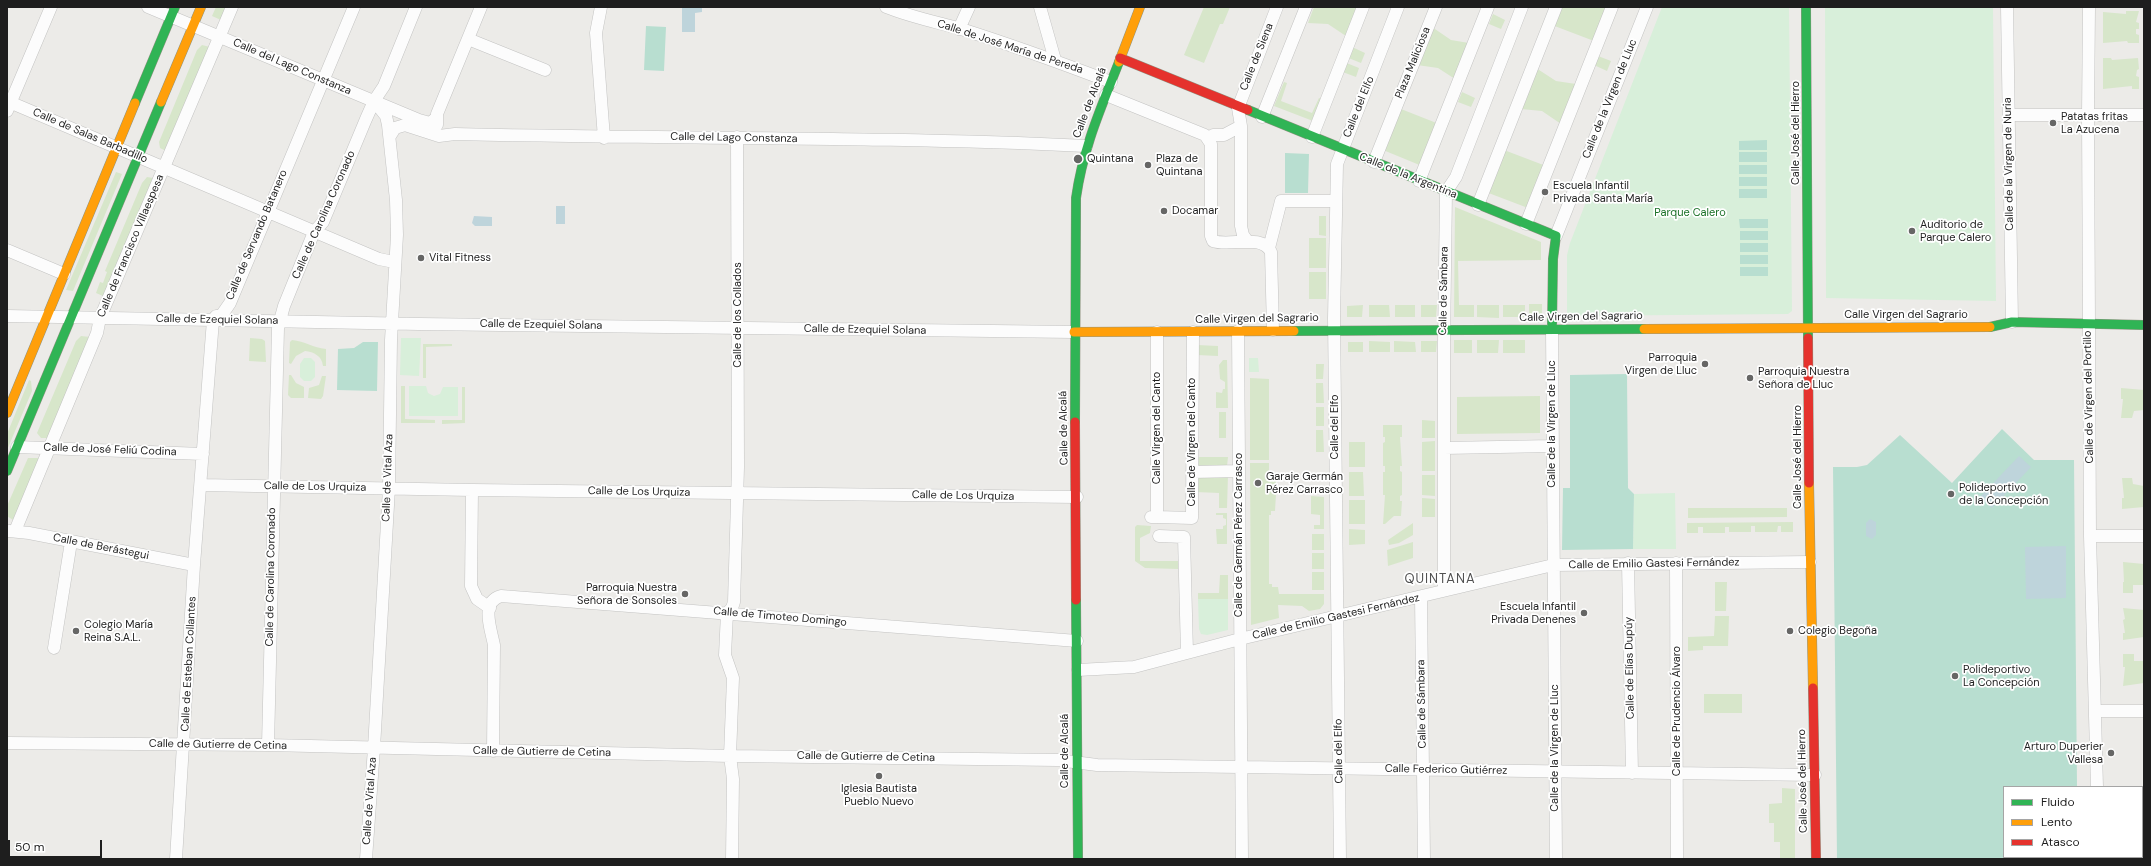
<!DOCTYPE html>
<meta charset="utf-8">
<style>
body{margin:0}
#map{position:relative;width:2151px;height:866px;overflow:hidden;background:#ecebe8;font-family:"DM Sans",sans-serif}
canvas{display:block}
.frame{position:absolute;inset:0;border:8px solid #1e1e1e;pointer-events:none}
.legend{position:absolute;left:2003px;top:786px;width:140px;height:72px;box-sizing:border-box;background:#fff;border:1px solid #a5a5a5;margin:0;padding:5px 7px;list-style:none;font-size:12px;color:#1e1e1e}
.legend li{display:flex;align-items:center;gap:8px;height:20px}
.legend b{width:20px;border:1px solid #a5a5a5}
.scale{position:absolute;left:8px;top:840px;width:94px;height:18px;box-sizing:border-box;border:2px solid #1e1e1e;border-top:0;padding-left:5px;font-size:12px;line-height:14px;white-space:nowrap;color:#1e1e1e;-webkit-text-stroke:3px #fff;paint-order:stroke}
</style>
<div id="map">
<canvas width="2151" height="866"></canvas>
<div class="frame"></div>
<ul class="legend">
<li><b style="height:5px;background:#30b455"></b>Fluido</li>
<li><b style="height:5px;background:#ff9f0a"></b>Lento</li>
<li><b style="height:5px;background:#e5322d"></b>Atasco</li>
</ul>
<div class="scale">50 m</div>
</div>
<script>
const context = document.querySelector('canvas').getContext('2d');
context.lineJoin = 'round';
function fillPath(path, color) { context.fillStyle = color; context.fill(path, 'evenodd'); }
function strokePath(path, color, width, dash) { context.strokeStyle = color; context.lineWidth = width; context.lineCap = dash ? 'butt' : 'round'; context.setLineDash(dash || []); context.stroke(path); }
function write(font, color, halo, rows, align = 'center') {
  context.font = font + ' "DM Sans",sans-serif'; context.lineWidth = 3.5; context.setLineDash([]); context.textBaseline = 'middle'; context.strokeStyle = halo; context.fillStyle = color; for (const [text, x, y, turn = 0] of rows) {
    context.save(); context.translate(x, y); context.rotate((+turn || 0) * Math.PI / 180); context.textAlign = isNaN(turn) ? turn : align; if (halo) context.strokeText(text, 0, 0); context.fillText(text, 0, 0); context.restore();
  }
}
const grass = new Path2D(`
 M216,7H226L221,20L212,16Z
 M1204,7H1230L1223,24H1220L1204,63L1184,55Z
 M1314,7H1358L1346,36L1328,24L1308,23Z
 M1559,7H1607L1594,41L1552,25Z
 M2126,11H2139L2136,22L2139,23V29H2136V34L2139,35V43H2128L2127,41L2103,43V12L2126,14Z
 M1493,14L1505,20L1501,29L1489,24Z
 M1432,27L1451,40L1469,43L1455,79L1438,68L1417,65Z
 M202,45L210,47L166,151L160,148L159,142L197,50Z
 M1350,46L1365,53L1361,63L1346,57Z
 M1598,56L1611,61L1607,71L1594,65Z
 M2103,58H2111L2112,60L2138,58L2139,69L2137,70L2136,76L2139,77V89H2132V86L2103,89Z
 M1344,62L1359,68L1356,77L1340,71Z
 M1536,68L1556,81L1576,84L1561,124L1542,111L1521,109Z
 M1284,82L1287,83L1281,101L1312,113L1319,98L1323,99L1313,121L1274,106Z
 M1462,92L1475,98L1471,107L1458,102Z
 M1401,109L1439,124L1422,166L1383,150Z
 M1504,150L1546,166L1528,208L1486,192Z
 M116,172L122,174L73,291L66,290Z
 M147,177L153,178L103,296L96,293L100,282L103,283L107,272L105,271L142,183Z
 M1455,207L1541,242V260L1458,261L1459,305H1474V317H1454Z
 M1319,216H1326V236L1319,235Z
 M1309,238H1326V268H1309Z
 M1309,272H1326V299H1309Z
 M1529,304H1542V317H1529Z
 M1363,305L1362,317H1347V306Z
 M1369,305H1389L1390,317H1369Z
 M1395,305H1415V317H1395Z
 M1421,305H1437L1436,317H1421Z
 M1477,305H1499V318L1477,317Z
 M1503,305H1525V317H1503Z
 M81,336L90,337L49,438H41L37,433L76,341Z
 M250,338L262,339L265,341L266,362L249,361Z
 M292,340C305,341 313,348 326,349V366H323C322,356 314,352 305,351L296,356L291,364L289,363L290,342Z
 M1454,340H1472V353H1454Z
 M1477,340H1499L1498,353H1477Z
 M1503,340H1525V353H1503Z
 M1369,341L1390,342V352H1369Z
 M1394,341L1415,342L1416,352H1394Z
 M1421,341H1437L1436,352H1421Z
 M1348,342H1363V352H1348Z
 M423,344H452V346L426,347V378H423Z
 M1197,345L1218,346V356L1197,355Z
 M1223,360H1227L1228,408H1216V392L1222,393L1223,389H1225V382L1220,379L1219,365Z
 M1316,364H1324L1323,379H1316Z
 M289,375H291L296,383L304,387V398H291L288,395Z
 M322,376H326L323,396L321,399L308,398L309,388L319,385Z
 M1250,378L1269,379V460H1250Z
 M29,380L31,381L32,391L7,450V434Z
 M1316,383H1323L1324,403H1316Z
 M401,386H405V419L435,420V423H401Z
 M462,387H465V423L442,424V420H462Z
 M2121,388L2144,390V410L2134,411L2132,418H2121L2123,399H2121Z
 M1540,396V433L1457,434V397Z
 M1316,407H1324V426H1316Z
 M1219,412H1226V438H1219Z
 M1422,420L1435,421V438H1422Z
 M1383,425H1402V437H1400L1402,466H1400V471L1402,472V495L1400,496V501H1402L1401,516H1394L1385,524H1383L1385,495H1383V472H1385V466H1383V443L1385,442V437H1383Z
 M1316,430H1323L1324,452H1316Z
 M1435,441V471H1422V442Z
 M1349,442H1365V467H1349Z
 M1197,457H1228L1227,466H1197Z
 M28,458H39V460L13,520L7,516V506Z
 M1250,463H1269V472H1271V476H1276V486H1272V493L1276,494L1275,511H1271V515H1269V584H1272V587H1278L1279,594H1324V604L1320,609L1309,611L1302,606L1278,605L1279,618L1251,625Z
 M1349,472H1363L1364,496H1349Z
 M1197,475H1228L1227,508H1219V493L1196,492Z
 M1422,475H1435V496L1422,495Z
 M2122,478H2132L2133,484L2144,486V507L2122,509V498H2124Z
 M1311,496L1324,497V529H1314V525H1320V515L1311,514Z
 M1422,498L1435,499V517H1422Z
 M1349,500H1365V524H1349Z
 M1688,508H1787V517L1688,518Z
 M1216,513H1227V544H1217L1216,529H1223V526L1226,525V519L1223,518V515H1216Z
 M1793,522V532H1781V526H1778L1777,532H1755V526H1751V532H1729V527H1725V533H1703V527H1698V533H1687V523Z
 M1413,523V535L1399,543L1389,545L1388,540Z
 M1137,525L1151,526L1150,533L1140,538V561H1178V569L1145,568L1135,561V527Z
 M1349,529L1365,530V544L1349,545Z
 M1312,534H1324V550H1312Z
 M1413,542V558L1388,566L1387,550Z
 M1312,553H1324V569H1312Z
 M2123,562L2144,564V585H2133V593H2123V582H2124Z
 M1312,572H1324V590H1312Z
 M1220,575H1228V599H1198V593H1219Z
 M1715,582H1727L1726,611H1715Z
 M2123,608L2144,610V637L2123,640V633H2125L2123,620L2125,619Z
 M1715,616H1729L1728,646H1703V650L1688,651V637L1714,636Z
 M2123,654H2134V661H2144V683L2123,686L2125,667H2123Z
 M1704,694H1742V713H1704Z
 M1782,788L1795,789V859H1780V842H1774V823H1769V804L1782,803Z`);
const park = new Path2D(`
 M1662,7H1789L1792,311L1788,314L1567,316V255L1570,243Z
 M1825,7H1993L1996,301L1826,298Z
 M401,338H421L419,376L400,375Z
 M304,358H311L315,362V377L311,381H304L300,377V364Z
 M1249,358H1258L1259,372H1249Z
 M409,386H426L428,393L434,396L440,394L443,387H458V416H409Z
 M1675,493L1676,549H1633L1634,494Z
 M1198,599H1228V630L1207,635L1201,634L1199,629Z`);
const pitch = new Path2D(`
 M646,26L666,27L664,71L644,70Z
 M1767,140V150H1739V141Z
 M1739,152H1767V162H1739Z
 M1285,153L1309,154L1308,193H1285Z
 M1739,165H1767V174H1739Z
 M1739,177H1767V186H1739Z
 M1739,189H1767V198H1739Z
 M1739,219H1768V228H1740Z
 M1740,231H1768V240H1740Z
 M1740,243H1768V252H1740Z
 M1740,255H1768V264H1740Z
 M1740,267H1768V276H1740Z
 M363,342H378L377,391L337,390L338,349L354,348Z
 M1627,374L1628,488L1634,494L1633,549L1562,550L1563,488H1570V375Z
 M2002,429L2034,460H2074L2077,787H2004V857H2078V859H1837L1833,467H1857L1867,465L1900,435L1952,483Z`);
const water = new Path2D(`
 M682,7H702V12L695,13V32H682Z
 M556,206H565V224H556Z
 M474,216L492,217V226H475L472,223Z
 M2019,456L2031,467L1992,508L1980,497Z
 M1870,519L1876,522V535L1872,539L1866,536V523Z
 M2066,546V598L2026,599L2025,547Z`);
const street = new Path2D(`
 M148,7L419,120L430,123L436,118
 M601,7L596,33L604,138
 M886,7C911,17 936,22 961,29C1012,45 1061,63 1111,82
 M1040,7L1055,60
 M2007,7L2012,322
 M2089,7L2088,115L2090,536L2097,787
 M959,29L969,7
 M468,39L545,70
 M1106,95L1205,135L1211,144V236L1213,241C1230,247 1262,233 1271,252L1273,330
 M7,101L379,259L394,262
 M7,111L51,7
 M2009,115H2144
 M1262,117L1306,7
 M437,125V114L481,7
 M390,136L395,128L405,125L439,136L455,134C665,139 876,136 1086,146
 M1312,137L1363,7
 M1209,139L1213,135H1224L1241,126
 M1374,162L1436,7
 M1419,181L1488,7
 M1478,205L1556,7
 M1526,224L1612,7
 M1556,236L1647,7
 M1248,242L1243,235L1241,226V126L1238,108L1277,7
 M1269,248L1281,201H1336
 M7,250L64,274
 M7,316L419,324L1074,332
 M1552,329L1556,859
 M1238,331L1242,859
 M17,447L203,454
 M1444,448L1553,446
 M1192,472L1239,471
 M201,485L472,490L1077,497
 M472,490L471,586L477,599L490,608
 M1151,517H1157V332
 M1157,517L1192,518L1193,332
 M9,531L29,533L194,565
 M15,531L97,333L100,318L232,7
 M1159,536L1184,537L1187,653
 M2090,536H2144
 M1628,563L1632,773
 M1676,563L1677,859
 M1444,590V343L1446,192L1456,177L1522,7
 M1421,597L1424,859
 M54,648L71,542
 M1078,670L1134,667L1240,639L1553,565L1810,562
 M2097,711H2144
 M7,743L268,745L730,756L1058,760L1097,765L1815,775
 M268,745L278,328L284,306L314,232L323,222L366,119L374,101L384,86L416,7
 M493,751L494,645C491,629 480,602 501,596L1077,641
 M2098,857L2100,859
 M176,859L194,565L213,320L216,316H221L230,303L354,7
 M366,859L374,748L389,488L391,340L397,235L396,200L388,125L386,116L374,101
 M732,859L733,779L730,756L733,678L725,655L727,613L732,608L734,602L738,467L737,137
 M1340,859L1334,318L1337,164L1398,7`);
const fast = new Path2D(`
 M1806,7L1808,338
 M135,103L175,7
 M1248,110L1556,236L1553,259L1552,329
 M1990,327L2012,322L2144,325
 M1294,331L1644,329
 M1075,422L1076,198C1083,148 1101,108 1119,62
 M7,471L161,102
 M1076,600L1078,859`);
const slow = new Path2D(`
 M1119,62L1140,7
 M161,102L201,7
 M1644,329L1990,327
 M1074,332L1294,331
 M7,413L135,103
 M1809,483L1813,688`);
const jam = new Path2D(`
 M1120,58L1248,110
 M1808,338L1809,483
 M1075,422L1076,600
 M1813,688L1816,859`);
const markers = [
 [2053,123,4,"#666665"],
 [1078,159,5,"#666665"],
 [1148,165,4,"#666665"],
 [1545,192,4,"#666665"],
 [1164,211,4,"#666665"],
 [1912,231,4,"#666665"],
 [421,258,4,"#666665"],
 [1705,364,4,"#666665"],
 [1750,378,4,"#666665"],
 [1258,483,4,"#666665"],
 [1951,494,4,"#666665"],
 [685,594,4,"#666665"],
 [1584,613,4,"#666665"],
 [76,631,4,"#666665"],
 [1790,631,4,"#666665"],
 [1955,676,4,"#666665"],
 [2111,753,4,"#666665"],
 [879,776,4,"#666665"]
];
const streetNames = [
 ["Calle de José María de Pereda",1010,47,18],
 ["Calle de Siena",1257,57,-68],
 ["Plaza Maliciosa",1413,63,-68],
 ["Calle del Lago Constanza",292,67,23],
 ["Calle de la Virgen de Lluc",1610,99,-68],
 ["Calle de Alcalá",1090,103,-69],
 ["Calle del Elfo",1359,107,-68],
 ["Calle José del Hierro",1796,133,-90],
 ["Calle de Salas Barbadillo",90,136,23],
 ["Calle del Lago Constanza",734,138,1],
 ["Calle de la Virgen de Nuria",2009,164,-91],
 ["Calle de la Argentina",1408,176,22],
 ["Calle de Carolina Coronado",324,215,-66],
 ["Calle de Servando Batanero",257,235,-67],
 ["Calle de Francisco Villaespesa",131,246,-67],
 ["Calle de Sámbara",1444,291,-89],
 ["Calle de los Collados",738,315,-90],
 ["Calle Virgen del Sagrario",1906,315],
 ["Calle Virgen del Sagrario",1581,317,-1],
 ["Calle Virgen del Sagrario",1257,319,-1],
 ["Calle de Ezequiel Solana",217,320,1],
 ["Calle de Ezequiel Solana",541,325,1],
 ["Calle de Ezequiel Solana",865,330,1],
 ["Calle de Virgen del Portillo",2089,397,-91],
 ["Calle de la Virgen de Lluc",1552,424,-90],
 ["Calle del Elfo",1335,427,-90],
 ["Calle de Alcalá",1064,428,-91],
 ["Calle Virgen del Canto",1157,428,-90],
 ["Calle de Virgen del Canto",1192,442,-90],
 ["Calle de José Feliú Codina",110,450,2],
 ["Calle José del Hierro",1798,457,-90],
 ["Calle de Vital Aza",388,478,-88],
 ["Calle de Los Urquiza",315,487,1],
 ["Calle de Los Urquiza",639,492,1],
 ["Calle de Los Urquiza",963,496,1],
 ["Calle de Germán Pérez Carrasco",1239,535,-90],
 ["Calle de Berástegui",101,547,11],
 ["Calle de Emilio Gastesi Fernández",1654,564,-1],
 ["Calle de Carolina Coronado",271,577,-89],
 ["Calle de Timoteo Domingo",780,617,5],
 ["Calle de Emilio Gastesi Fernández",1336,617,-13],
 ["Calle de Esteban Collantes",189,664,-87],
 ["Calle de Elías Dupúy",1630,668,-91],
 ["Calle de Sámbara",1422,704,-91],
 ["Calle de Prudencio Álvaro",1677,711,-90],
 ["Calle de Gutierre de Cetina",218,745,1],
 ["Calle de la Virgen de Lluc",1555,748,-90],
 ["Calle de Alcalá",1065,751,-90],
 ["Calle del Elfo",1339,751,-91],
 ["Calle de Gutierre de Cetina",542,752,1],
 ["Calle de Gutierre de Cetina",866,757,1],
 ["Calle Federico Gutiérrez",1446,770,1],
 ["Calle José del Hierro",1803,781,-91],
 ["Calle de Vital Aza",370,801,-86]
];
const poiNames = [
 ["Patatas fritas",2061,117],
 ["La Azucena",2061,130],
 ["Quintana",1087,159],
 ["Plaza de",1156,159],
 ["Quintana",1156,172],
 ["Escuela Infantil",1553,186],
 ["Privada Santa María",1553,199],
 ["Docamar",1172,211],
 ["Auditorio de",1920,225],
 ["Parque Calero",1920,238],
 ["Vital Fitness",429,258],
 ["Parroquia",1697,358,"right"],
 ["Virgen de Lluc",1697,371,"right"],
 ["Parroquia Nuestra",1758,372],
 ["Señora de Lluc",1758,385],
 ["Garaje Germán",1266,477],
 ["Pérez Carrasco",1266,490],
 ["Polideportivo",1959,488],
 ["de la Concepción",1959,501],
 ["Parroquia Nuestra",677,588,"right"],
 ["Señora de Sonsoles",677,601,"right"],
 ["Escuela Infantil",1576,607,"right"],
 ["Privada Denenes",1576,620,"right"],
 ["Colegio María",84,625],
 ["Reina S.A.L.",84,638],
 ["Colegio Begoña",1798,631],
 ["Polideportivo",1963,670],
 ["La Concepción",1963,683],
 ["Arturo Duperier",2103,747,"right"],
 ["Vallesa",2103,760,"right"],
 ["Iglesia Bautista",879,789,"center"],
 ["Pueblo Nuevo",879,802,"center"]
];
const parkNames = [
 ["Parque Calero",1690,213]
];
const quarterNames = [
 ["QUINTANA",1440,580]
];
fillPath(grass, '#d7e6ca');
fillPath(park, '#d8efda');
fillPath(pitch, '#b8ded0');
fillPath(water, '#bed4db');
strokePath(street, '#c3c3c2', 13);
strokePath(fast, '#919482', 10);
strokePath(slow, '#919482', 10);
strokePath(jam, '#919482', 10);
strokePath(street, '#fcfcfc', 12);
strokePath(fast, '#30b455', 9);
strokePath(slow, '#ff9f0a', 9);
strokePath(jam, '#e5322d', 9);
for (const [x, y, r, color] of markers) { const dot = new Path2D(); dot.arc(x, y, r, 0, 2 * Math.PI); context.fillStyle = color; context.fill(dot); strokePath(dot, '#fff', 1.5); }
write('11px', '#1e1e1e', '#fff', streetNames);
write('11px', '#1e1e1e', '#fff', poiNames, 'left');
write('11px', '#197026', '#fff', parkNames);
context.letterSpacing = '1px';
write('13px', '#515151', '#fff', quarterNames);
context.letterSpacing = '0px';
</script>
